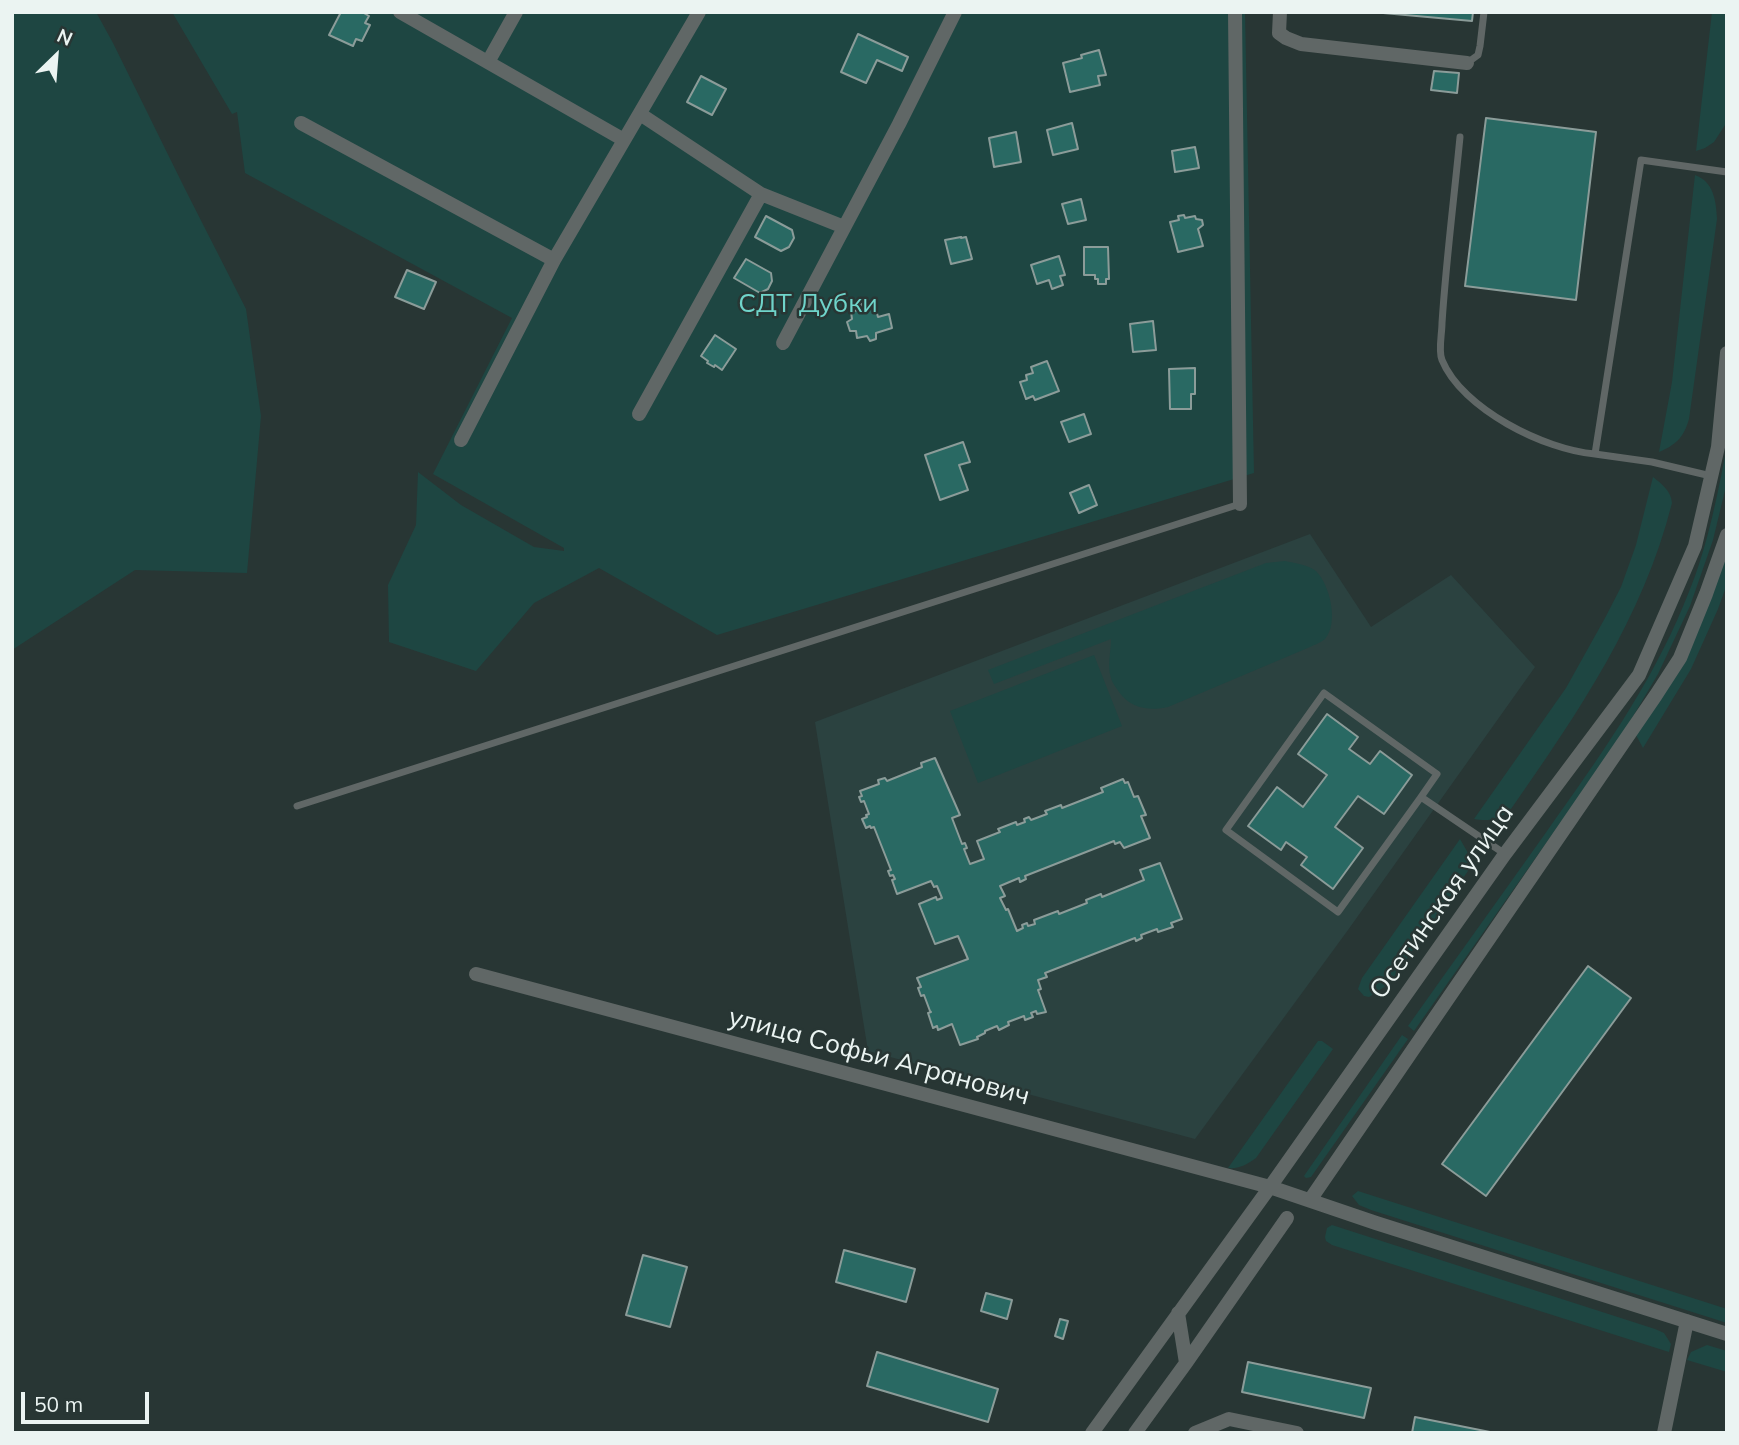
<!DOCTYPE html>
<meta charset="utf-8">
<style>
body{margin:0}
#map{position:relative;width:1739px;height:1445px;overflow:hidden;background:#283634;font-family:Mulish,sans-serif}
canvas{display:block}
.frame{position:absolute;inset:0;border:14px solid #ebf4f2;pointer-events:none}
.north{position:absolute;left:21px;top:21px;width:70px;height:70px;-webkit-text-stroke:5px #283634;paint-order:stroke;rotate:25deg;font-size:19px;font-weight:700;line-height:28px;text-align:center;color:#ebf4f2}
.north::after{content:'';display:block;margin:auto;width:24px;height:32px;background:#ebf4f2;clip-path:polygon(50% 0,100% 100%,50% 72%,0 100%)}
.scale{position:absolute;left:21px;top:1392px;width:128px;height:32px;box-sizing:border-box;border:4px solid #ebf4f2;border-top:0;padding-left:9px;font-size:21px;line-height:24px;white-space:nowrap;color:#ebf4f2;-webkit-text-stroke:5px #283634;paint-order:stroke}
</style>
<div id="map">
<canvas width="1739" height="1445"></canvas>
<div class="frame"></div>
<div class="north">N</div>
<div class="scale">50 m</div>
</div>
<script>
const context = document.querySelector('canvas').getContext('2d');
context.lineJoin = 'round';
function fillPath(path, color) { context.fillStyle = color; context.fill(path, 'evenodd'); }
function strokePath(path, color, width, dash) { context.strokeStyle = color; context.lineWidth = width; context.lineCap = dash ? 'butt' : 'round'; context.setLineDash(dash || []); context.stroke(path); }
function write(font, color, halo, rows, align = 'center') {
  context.font = font + ' Mulish,sans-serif'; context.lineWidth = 5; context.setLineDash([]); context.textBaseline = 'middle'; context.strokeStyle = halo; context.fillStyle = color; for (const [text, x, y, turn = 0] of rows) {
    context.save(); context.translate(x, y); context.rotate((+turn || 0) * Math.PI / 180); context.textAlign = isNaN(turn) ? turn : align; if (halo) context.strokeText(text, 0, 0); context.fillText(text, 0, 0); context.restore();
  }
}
const built = new Path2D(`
 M1310,534L1371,627L1451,575L1535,667L1348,930L1195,1139L868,1051L815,722Z`);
const green = new Path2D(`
 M12,12H96L113,43L185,189L246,309L261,416L247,573L135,570L12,650Z
 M172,12H1245L1254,473L717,635L599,568L534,603L476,671L389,642L388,585L416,525L418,472L461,505L534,547L564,551V548L433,474L512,318L245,173L237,112L232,114Z
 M1712,12H1727V122L1714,142L1705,148L1696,151Z
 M1695,175C1714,182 1716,201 1717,219L1689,419C1684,437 1676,445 1659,452L1672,382Z
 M1727,445V482L1713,540L1690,606L1658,674L1622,735L1414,1031L1408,1026C1454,961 1501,896 1547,831C1598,759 1650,687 1684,604C1706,554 1717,499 1727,445Z
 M1653,477C1662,484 1671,491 1672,503C1643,618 1578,713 1511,809C1499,819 1490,822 1474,819L1566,688L1605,618L1621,587L1636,545Z
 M1727,551V584L1718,609L1691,669L1643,748L1636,735Z
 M1285,561C1294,563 1309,565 1316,571C1330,585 1339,623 1325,639C1322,642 1314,645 1310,647L1168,707C1150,711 1131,709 1119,692C1116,687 1112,683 1111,678C1107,665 1111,652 1111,639L994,684L988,670L1266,563Z
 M1094,655L1122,726L978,783L950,711Z
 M1460,839L1468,853V871L1389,984L1369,997L1364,996L1358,989L1362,978Z
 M1402,1035L1408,1039L1311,1177L1306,1178L1304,1176L1306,1173Z
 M1318,1041H1322L1333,1049L1256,1158C1246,1165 1239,1169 1228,1168Z
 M1358,1191L1727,1309V1323L1371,1210L1359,1205L1352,1196Z
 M1332,1225L1655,1329L1664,1333L1671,1344L1669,1352L1332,1245L1326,1241L1325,1237L1327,1228Z
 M1707,1345L1727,1351V1372L1687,1360L1691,1352Z`);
const building = new Path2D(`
 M341,12H362L369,16L365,23L370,25L362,41L356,39L353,46L329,35Z
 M1372,12H1473L1472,21Z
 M858,34L908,57L902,71L877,60L866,83L841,72Z
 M1099,50L1106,75L1098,76L1100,85L1070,92L1063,63L1082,58L1081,55Z
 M1434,71L1459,73L1457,93L1431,90Z
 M701,76L726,89L712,115L687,102Z
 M1486,118L1596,132L1576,300L1465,286Z
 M1072,123L1078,149L1053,155L1047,130Z
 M1016,132L1021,162L994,167L989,138Z
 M1195,147L1199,168L1175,172L1172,151Z
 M1081,199L1086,220L1068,224L1062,204Z
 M1184,215L1185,218L1195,216L1196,219L1202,220L1203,225L1198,229L1203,246L1178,252L1170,222L1179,220L1178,216Z
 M766,216L792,230L794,238L789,247L781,251L755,237Z
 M961,237V238L966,237L972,259L951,264L945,240Z
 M1084,247H1108L1109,279H1106V284H1098V279H1095V275H1084Z
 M1059,256L1065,275L1060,276L1063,285L1052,289L1049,280L1037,284L1031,265Z
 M746,259L771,273L772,281L768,289L760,293L734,278Z
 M407,270L436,282L424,309L395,297Z
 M867,302L870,307L875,306L878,317L889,314L892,328L876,333V339L870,341L867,336L857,338L856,331H850L847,322L852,319L851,312L861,309V304Z
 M1153,321L1156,350L1133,352L1130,324Z
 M715,335L736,349L722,370L715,365L714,367L707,363L708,361L701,356Z
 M1047,361L1059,391L1035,400L1033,396L1026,399L1020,382L1027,380L1026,375L1033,373L1031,367Z
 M1195,368V394H1191V409H1170L1169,369Z
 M1084,414L1091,434L1069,442L1061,422Z
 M963,442L970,462L959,465L968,490L940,500L925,455Z
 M1089,485L1097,505L1079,513L1070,493Z
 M1327,714L1358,737L1349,749L1370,764L1380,751L1412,775L1384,814L1358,796L1335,827L1363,848L1333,889L1301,865L1307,857L1286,842L1281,850L1248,826L1277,787L1303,807L1327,775L1298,754Z
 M935,758L960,815L952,818L962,844L965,843L967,848L964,849L970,864L984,859L977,841L1000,832L998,829L1016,822L1017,825L1025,822L1024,819L1029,817L1031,820L1047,814L1045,811L1061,805L1062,808L1103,792L1101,788L1123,779L1125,783L1128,782L1134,797L1138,796L1146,815L1141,816L1150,838L1124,848L1120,842L1115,844L1114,841L1025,876L1026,879L1020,882L1019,878L1000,886L1005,896L1000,898L1006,910L1008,909L1017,931L1023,928L1022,925L1027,923L1028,926L1035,924L1034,920L1058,911L1059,914L1087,903L1086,900L1101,894L1102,897L1144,880L1140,870L1160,863L1182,919L1171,923L1173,927L1158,932L1157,929L1141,935L1142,938L1136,941L1135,938L1045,973L1047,977L1038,980L1041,989L1038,990L1046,1012L1037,1014L1036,1011L1031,1013L1033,1017L1025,1020L1024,1016L1008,1022L1009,1025L999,1030L997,1026L985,1031V1033L977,1037L978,1039L960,1045L952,1024L938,1030L937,1026L933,1028L928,1013L931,1012L930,1011L924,995L921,996L918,988L921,987L917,978L968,959L958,936L935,944L919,904L936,897L937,900L942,898L937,886L934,887L931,881L897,894L892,880L895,879L893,875L890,876L888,871L891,870L874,827L871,828L870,826L866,828L862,819L867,817L866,815L869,814L864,801L861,802L859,797L862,796L860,791L879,784L878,780L885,778L887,781L922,767L921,763Z
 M1588,966L1631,998L1486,1196L1442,1164Z
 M844,1250L915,1269L906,1302L836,1282Z
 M643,1255L687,1267L670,1327L626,1315Z
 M986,1293L1012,1300L1007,1319L981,1311Z
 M1060,1319L1068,1321L1063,1339L1055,1336Z
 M877,1352L998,1389L988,1422L867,1386Z
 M1248,1362L1371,1388L1364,1418L1242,1392Z
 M1415,1417L1495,1433H1412Z`);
const lane = new Path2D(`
 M1467,63L1478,55L1480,46L1484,12
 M1460,137C1454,199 1446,261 1442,323C1442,334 1438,351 1442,360C1462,409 1545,450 1595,454L1641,160L1727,172
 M1595,454L1652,462L1711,476
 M1421,797L1437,774L1324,693L1226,830L1338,912L1421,797L1505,854
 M297,806L1240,504`);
const street = new Path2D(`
 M400,12L624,140
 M1235,12L1240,504
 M1280,12L1279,33L1286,38L1301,44L1467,63
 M488,62L516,12
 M640,114L761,194L844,227
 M301,123L554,260
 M783,343L899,124L955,12
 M639,414L761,194
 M461,440L554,260L699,12
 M476,974L1270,1187L1376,1223L1727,1334
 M1310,1200L1656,695L1680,658L1706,594L1727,535
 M1178,1313L1186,1363
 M1092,1433L1270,1187L1505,854L1639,675L1695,546L1718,447L1727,353
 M1135,1433L1186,1363L1287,1218
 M1195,1433L1229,1419L1297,1433
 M1664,1433L1687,1321`);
const parkNames = [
 ["СДТ Дубки",808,304]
];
const streetNames = [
 ["Осетинская улица",1442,902,-55],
 ["улица Софьи Агранович",879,1057,15]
];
fillPath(built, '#2b4240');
fillPath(green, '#1e4642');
fillPath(building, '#296963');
strokePath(building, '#8b9c99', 2);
strokePath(lane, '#606766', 7);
strokePath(street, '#606766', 14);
write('26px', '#6fd4ca', '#283634', parkNames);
write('26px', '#ebf4f2', '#283634', streetNames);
</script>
